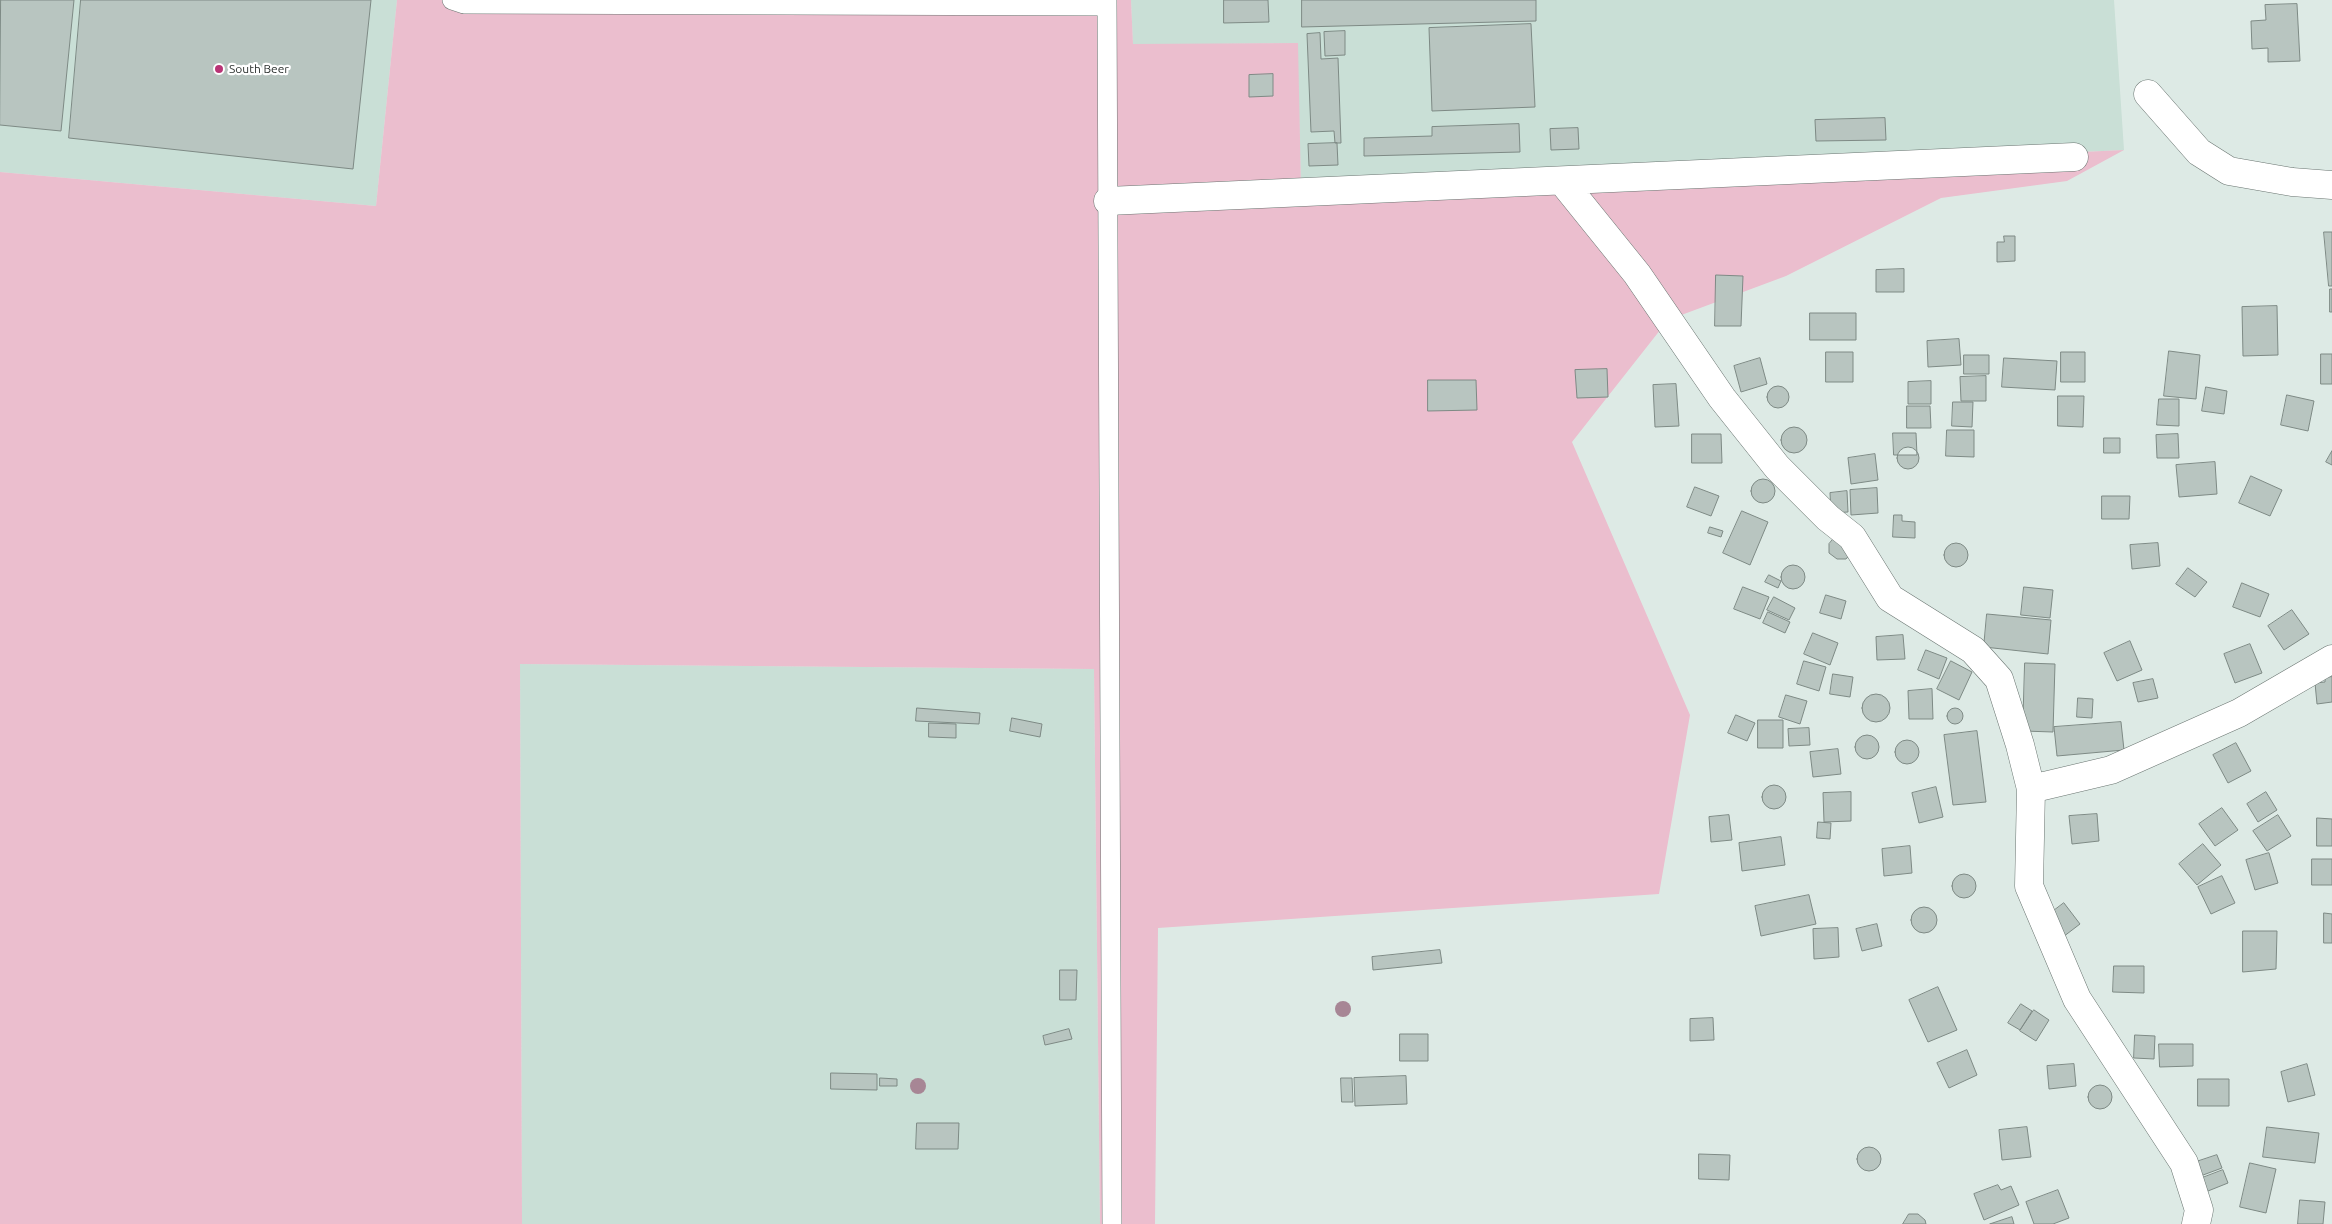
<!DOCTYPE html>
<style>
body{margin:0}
canvas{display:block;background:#ddeae5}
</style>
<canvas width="2332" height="1224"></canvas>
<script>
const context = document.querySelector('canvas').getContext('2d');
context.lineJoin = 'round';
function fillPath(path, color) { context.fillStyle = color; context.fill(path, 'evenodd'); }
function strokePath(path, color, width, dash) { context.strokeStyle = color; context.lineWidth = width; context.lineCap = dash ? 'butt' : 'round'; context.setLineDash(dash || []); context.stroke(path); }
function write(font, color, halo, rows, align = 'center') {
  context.font = font + ' Ubuntu,sans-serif'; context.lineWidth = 4.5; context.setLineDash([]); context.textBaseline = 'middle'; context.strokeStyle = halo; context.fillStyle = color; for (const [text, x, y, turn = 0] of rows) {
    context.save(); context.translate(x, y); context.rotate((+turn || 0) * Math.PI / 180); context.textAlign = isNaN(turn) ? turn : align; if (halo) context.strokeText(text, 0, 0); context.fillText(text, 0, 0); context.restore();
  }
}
const built = new Path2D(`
 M0,0H397L376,206L0,172Z
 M1131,0H2114L2124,150L1301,189L1297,43L1133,45Z
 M520,664L1094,669L1100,1224H522Z`);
const green = new Path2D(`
 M397,0H1131L1133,44L1298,43L1301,189L2124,150L2067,181L1941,198L1786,276L1668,320L1572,442L1690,715L1659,894L1158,928L1155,1224H1100L1094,669L520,664L522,1224H0V172L376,206Z`);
const building = new Path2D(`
 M1,0H74L61,131L0,125Z
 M81,0H371L353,169L69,138Z
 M1224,0H1268L1269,22L1224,23Z
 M1302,0H1536V21L1302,27Z
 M2297,4L2300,61L2268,62V48L2252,49L2251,21L2266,20L2265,5Z
 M1531,24L1535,107L1432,111L1429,28Z
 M1345,31V55L1325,56L1324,32Z
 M1320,33L1321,59L1338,58L1341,143H1335L1334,131L1311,132L1307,34Z
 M1273,74V96L1249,97V75Z
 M1885,118L1886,140L1816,141L1815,120Z
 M1519,124L1520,152L1364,156V138L1432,136V127Z
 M1578,128L1579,149L1551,150L1550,129Z
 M1337,143L1338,165L1309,166L1308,144Z
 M2324,232H2332V286H2329Z
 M2004,236H2015V261L1997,262V242H2004Z
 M1904,269V292H1876V270Z
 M1716,275L1743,276L1741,326H1715Z
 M2330,289H2332V312H2330Z
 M2277,306L2278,355L2243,356L2242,307Z
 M1810,313H1856V340H1810Z
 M1959,339L1961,365L1928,367L1927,341Z
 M2169,351L2200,355L2196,399L2164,396Z
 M1826,352H1853V382H1826Z
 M2061,352H2085V382H2061Z
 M2321,354H2332V384H2321Z
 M1964,355H1989V374H1964Z
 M1760,358L1767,384L1741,392L1734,366Z
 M2004,358L2057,361L2055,390L2002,387Z
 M1607,369L1608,397L1577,398L1575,370Z
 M1986,376V401H1961L1960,377Z
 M1428,380H1476L1477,410L1428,411Z
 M1931,381V404H1908V382Z
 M1676,384L1679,426L1655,427L1653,385Z
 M1767 397a11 11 0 1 1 22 0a11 11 0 1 1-22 0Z
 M2206,387L2227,391L2224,414L2202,411Z
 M2287,395L2314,401L2308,431L2281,425Z
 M2058,396H2084L2083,427L2058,426Z
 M2159,399H2179V426L2157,425Z
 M1953,402H1973L1972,427L1952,426Z
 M1907,406H1930L1931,428H1907Z
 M1781 440a13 13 0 1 1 26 0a13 13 0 1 1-26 0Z
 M1947,430H1974V457L1946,456Z
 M1893,433H1916L1917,455H1894Z
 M1692,434H1721L1722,463H1692Z
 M2178,434L2179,458H2157L2156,435Z
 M2104,438H2120V453H2104Z
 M1897 458a11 11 0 1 1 22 0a11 11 0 1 1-22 0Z
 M2332,451V465L2326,462Z
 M1875,454L1878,480L1851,484L1848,458Z
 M2215,462L2217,494L2179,497L2176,465Z
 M2251,476L2282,490L2270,516L2239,503Z
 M1751 491a12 12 0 1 1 24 0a12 12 0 1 1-24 0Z
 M1695,487L1719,496L1711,516L1687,507Z
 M1877,488L1878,513L1851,515L1850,490Z
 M1847,491L1848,512L1831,513L1830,493Z
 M2102,496H2130L2129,519H2102Z
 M1742,511L1768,522L1750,565L1723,553Z
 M1894,515H1902V521L1915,522V538L1893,537Z
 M1710,527L1723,531L1721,537L1708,533Z
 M1835,537L1852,552L1846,559H1837L1829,553V544Z
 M2158,543L2160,566L2132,569L2130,545Z
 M1944 555a12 12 0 1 1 24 0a12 12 0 1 1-24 0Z
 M1781 577a12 12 0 1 1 24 0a12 12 0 1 1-24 0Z
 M2188,568L2207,582L2195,597L2176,584Z
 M1769,575L1781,581L1778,588L1765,582Z
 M2242,583L2269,594L2260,617L2233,607Z
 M1743,587L1769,597L1760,619L1734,609Z
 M2024,587L2053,590L2050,618L2021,615Z
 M1826,595L1846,601L1841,619L1820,613Z
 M1774,597L1795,608L1789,620L1767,610Z
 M2292,610L2309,634L2284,650L2268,626Z
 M1768,612L1790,622L1785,633L1763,623Z
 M1987,614L2051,620L2048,654L1984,647Z
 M1813,633L1838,643L1830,665L1804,654Z
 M1903,635L1905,659L1877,660L1876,637Z
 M2130,641L2142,670L2117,681L2104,653Z
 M2250,644L2262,673L2235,683L2224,654Z
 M1926,650L1947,658L1939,679L1918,670Z
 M1804,661L1826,667L1819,691L1797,684Z
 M1951,661L1972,672L1959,700L1937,689Z
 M2025,663L2055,664L2053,732L2023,731Z
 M1833,674L1853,677L1850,697L1830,694Z
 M2332,677V702L2317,704L2315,683L2325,682V678Z
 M2153,679L2158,698L2138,702L2133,683Z
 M1932,689L1933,719H1909L1908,691Z
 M1862 708a14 14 0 1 1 28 0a14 14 0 1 1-28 0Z
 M1786,695L1807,701L1800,724L1779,717Z
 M2078,698L2093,699L2092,718L2077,717Z
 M917,708L980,713L979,724L916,721Z
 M1947 716a8 8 0 1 1 16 0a8 8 0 1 1-16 0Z
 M1736,715L1755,723L1747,741L1728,733Z
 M1012,718L1042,724L1040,737L1010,731Z
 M1758,720H1783V748H1758Z
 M2121,722L2124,750L2057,756L2054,727Z
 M929,723L956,724V738L929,737Z
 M1809,728L1810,745L1789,746L1788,729Z
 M1977,731L1986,802L1953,805L1944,735Z
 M1855 747a12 12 0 1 1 24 0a12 12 0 1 1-24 0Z
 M1895 752a12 12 0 1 1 24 0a12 12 0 1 1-24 0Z
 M2236,743L2251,771L2228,783L2213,755Z
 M1838,749L1841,774L1813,777L1810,752Z
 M1762 797a12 12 0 1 1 24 0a12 12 0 1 1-24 0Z
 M1936,787L1943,817L1919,823L1912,793Z
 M1851,792V821L1824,822L1823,793Z
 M2266,792L2277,810L2258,822L2247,804Z
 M2222,808L2238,830L2215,846L2199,824Z
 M2097,814L2099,841L2072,844L2069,816Z
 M1729,815L1732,840L1711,842L1709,817Z
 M2278,815L2291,836L2267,851L2253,831Z
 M2317,818L2332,819V846H2317Z
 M1818,822L1831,823L1830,839L1817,838Z
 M1781,837L1785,865L1742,871L1739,843Z
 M2203,844L2221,865L2197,885L2179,864Z
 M1910,846L1912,873L1884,876L1882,849Z
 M2269,853L2278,883L2255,890L2246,860Z
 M2312,859H2332V885H2312Z
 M1952 886a12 12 0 1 1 24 0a12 12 0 1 1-24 0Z
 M2222,876L2235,903L2211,914L2198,887Z
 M1809,895L1816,924L1761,936L1755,906Z
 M2064,903L2080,924L2059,940L2043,919Z
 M1911 920a13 13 0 1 1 26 0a13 13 0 1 1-26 0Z
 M2324,913L2332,914V943H2324Z
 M1877,924L1882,946L1862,951L1856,929Z
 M1838,928L1839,957L1814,959L1813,929Z
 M2243,931H2277L2276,969L2243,972Z
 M1440,950L1442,963L1373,970L1372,957Z
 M2114,966H2144V993L2113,992Z
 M1060,970H1077L1076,1000H1060Z
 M1938,987L1957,1030L1928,1042L1909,1000Z
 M2021,1004L2032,1011L2020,1030L2008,1023Z
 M2034,1010L2049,1020L2036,1041L2020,1031Z
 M1713,1018L1714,1040L1690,1041V1019Z
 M1069,1029L1072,1039L1045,1045L1043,1036Z
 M1400,1034H1428V1061H1400Z
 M2135,1035L2155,1036L2154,1059L2134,1058Z
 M2159,1044H2193V1066L2160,1067Z
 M1967,1050L1977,1075L1949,1088L1937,1063Z
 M2074,1064L2076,1086L2049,1089L2047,1066Z
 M2307,1064L2315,1095L2288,1102L2281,1072Z
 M831,1073L877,1074V1090L831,1089Z
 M1406,1076L1407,1104L1355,1106L1354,1078Z
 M880,1078L897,1079V1086H880Z
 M1341,1078H1352L1353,1102H1342Z
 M2198,1079H2229V1106H2198Z
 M2088 1097a12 12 0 1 1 24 0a12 12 0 1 1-24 0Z
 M917,1123H959L958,1149H916Z
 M2027,1127L2031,1157L2002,1160L1999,1130Z
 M2267,1127L2319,1133L2315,1163L2263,1157Z
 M1857 1159a12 12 0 1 1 24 0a12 12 0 1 1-24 0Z
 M1699,1154L1730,1155L1729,1180L1699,1179Z
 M2217,1155L2222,1168L2195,1178L2190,1164Z
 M2250,1163L2276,1169L2266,1213L2240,1207Z
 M2223,1170L2228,1183L2203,1193L2197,1180Z
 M1998,1185L2001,1190L2011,1186L2019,1205L1984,1220L1974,1194Z
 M2058,1190L2069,1218L2053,1224H2034L2026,1202Z
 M2300,1200L2325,1202L2323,1224H2298Z
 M1909,1214H1918L1925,1220L1926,1224H1903Z
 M2012,1217L2014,1224H1990Z`);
const service = new Path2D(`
 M452,0L464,4L1107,6
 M1107,0L1112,1224`);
const minor = new Path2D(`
 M2148,94L2199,152L2229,171L2292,182L2332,185
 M1562,181L1637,274L1722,398L1777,467L1828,518L1852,537L1890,598L1973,650L1999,679L2020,745L2031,789L2029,886L2077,999L2184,1163L2199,1210L2196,1224
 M1108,201L2074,157
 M2031,789L2111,770L2239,713L2332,659`);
const trees = [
 [1343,1009],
 [918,1086]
];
const markers = [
 [219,69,5,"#b93476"]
];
const poiNames = [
 ["South Beer",229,69]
];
fillPath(built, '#c9dfd6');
fillPath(green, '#ebbece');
fillPath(building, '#b8c5c0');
strokePath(building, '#7e8a85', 1);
strokePath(service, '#6a7571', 20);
strokePath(minor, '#6a7571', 29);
strokePath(service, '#fff', 19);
strokePath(minor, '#fff', 28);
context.fillStyle = '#a78695';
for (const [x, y] of trees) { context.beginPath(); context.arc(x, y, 8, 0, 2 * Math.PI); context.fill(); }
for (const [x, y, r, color] of markers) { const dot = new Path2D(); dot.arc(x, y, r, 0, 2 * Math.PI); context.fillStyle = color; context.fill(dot); strokePath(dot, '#fff', 2); }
write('12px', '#2b302e', '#fff', poiNames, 'left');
</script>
